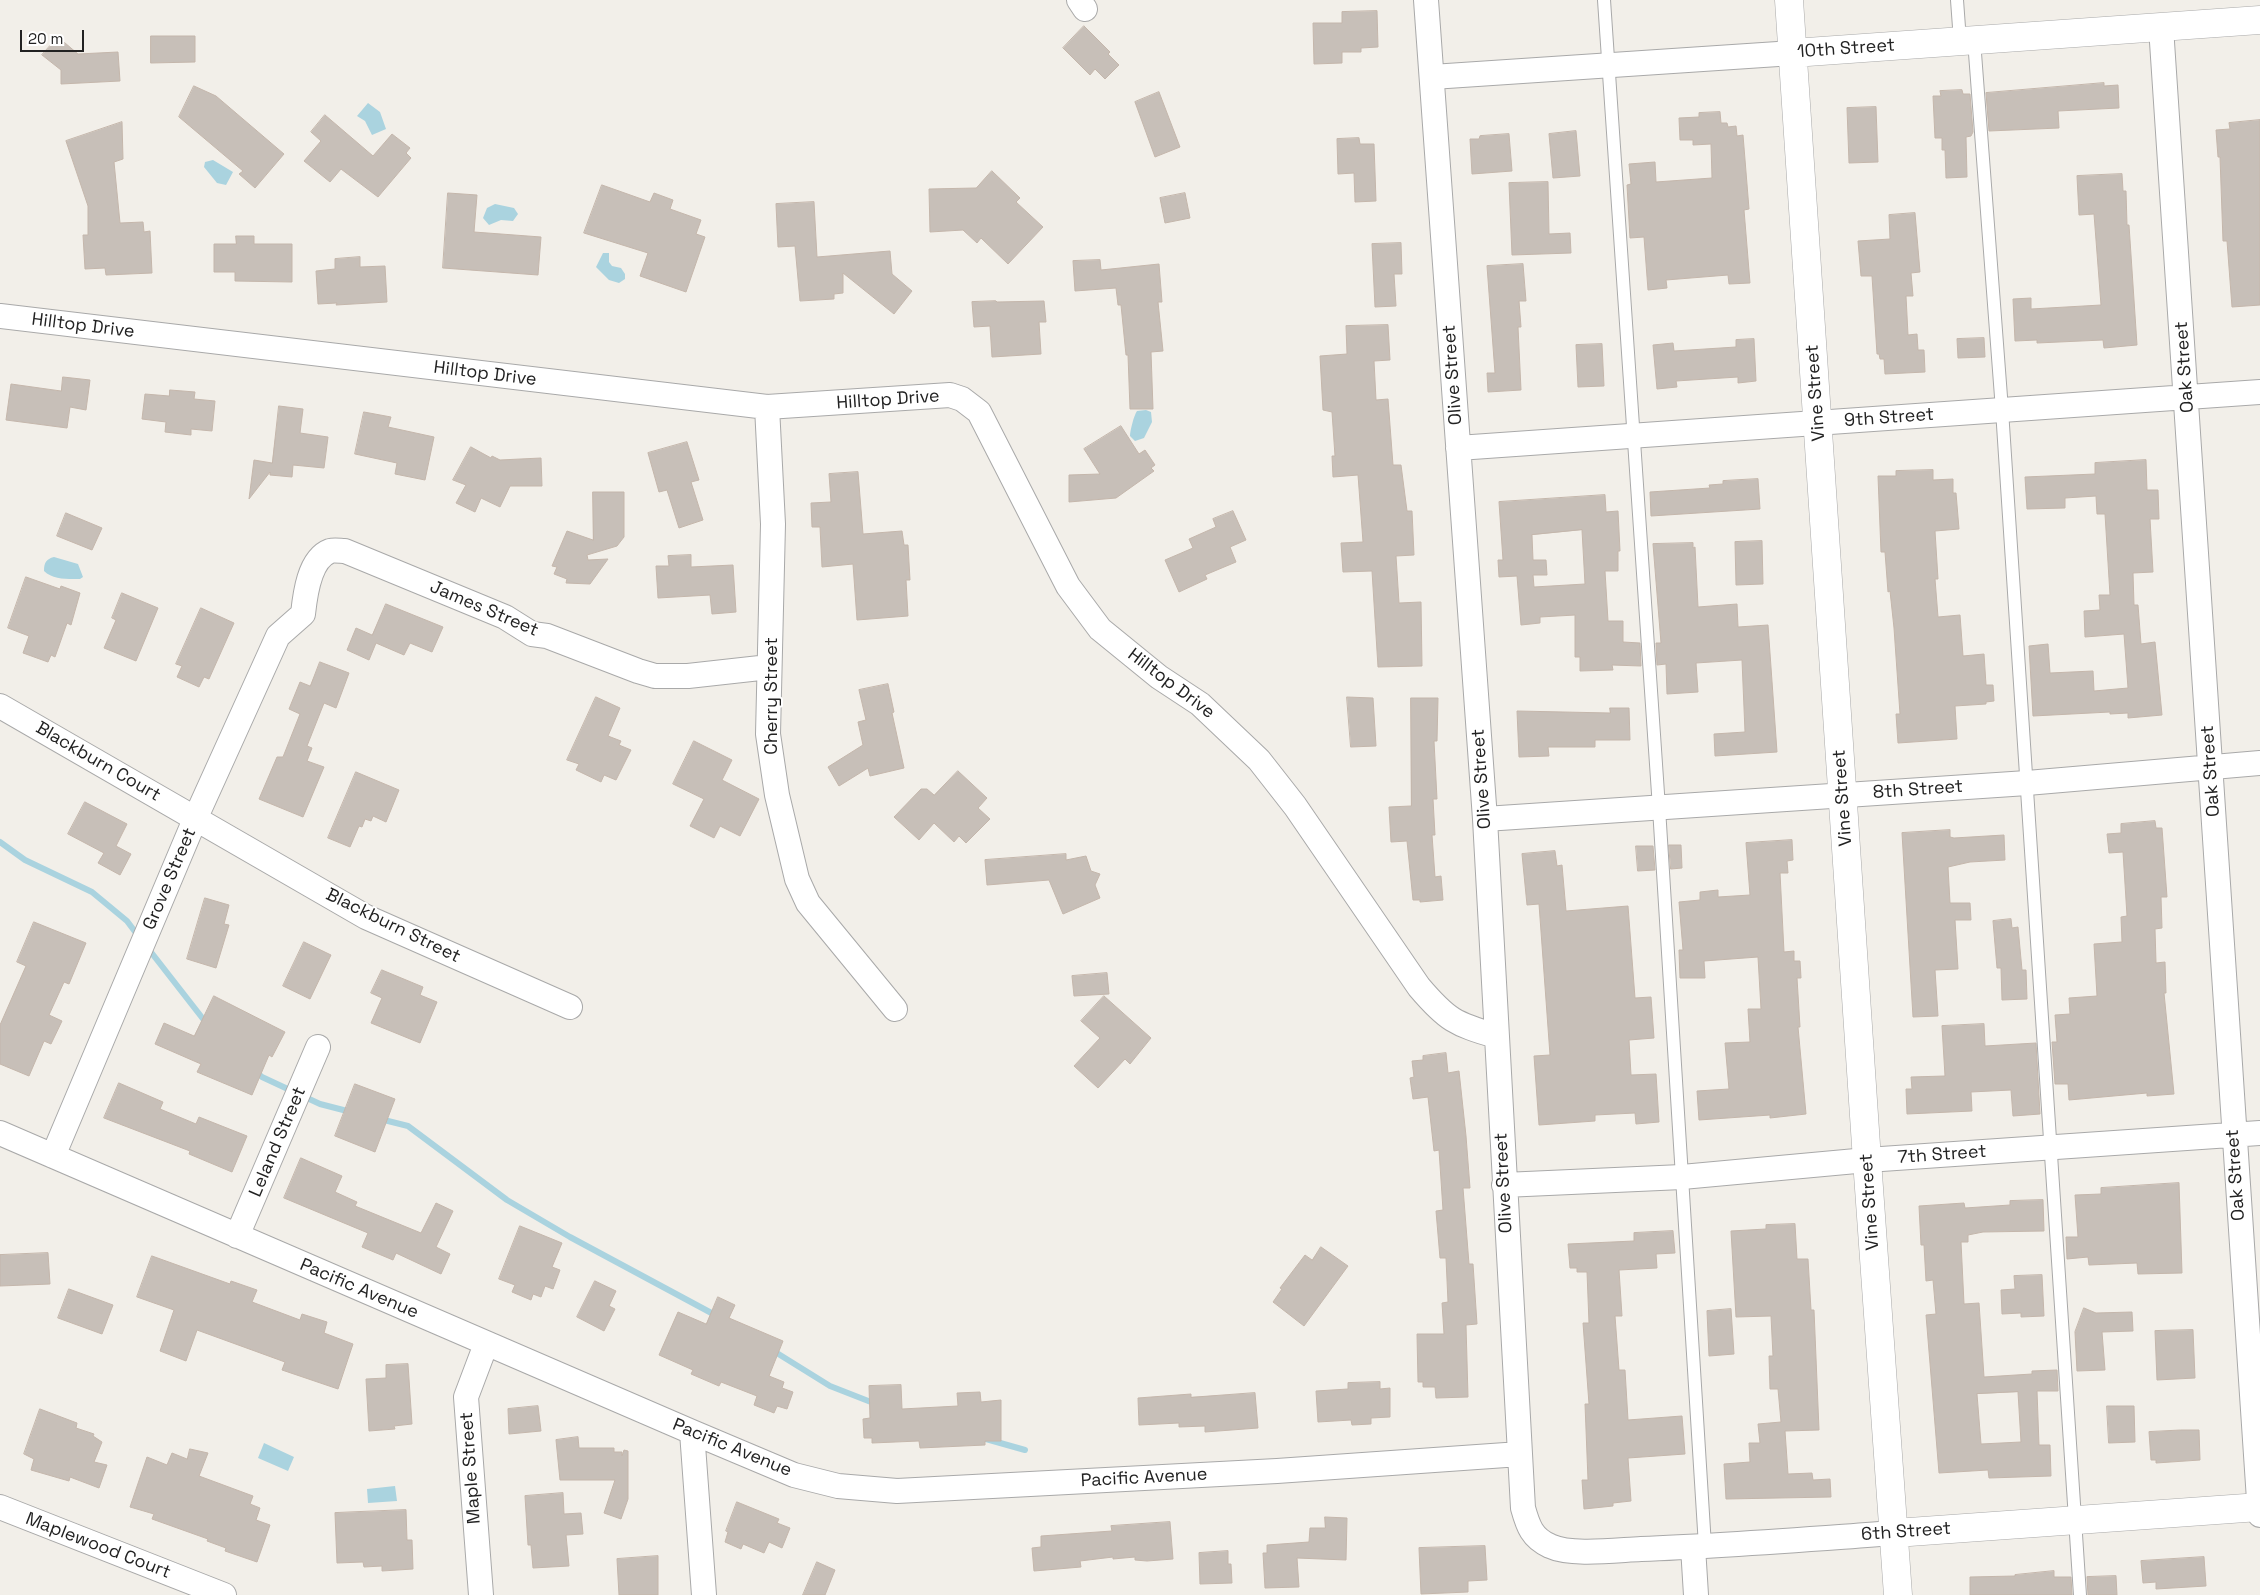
<!DOCTYPE html>
<style>
body{margin:0}
#map{position:relative;width:2260px;height:1595px;overflow:hidden;background:#f2efe9;font-family:"Space Grotesk",sans-serif}
canvas{display:block}
.scale{position:absolute;left:20px;top:30px;width:64px;height:22px;box-sizing:border-box;border:2px solid #222;border-top:0;padding-left:6px;font-size:15px;line-height:18px;white-space:nowrap;color:#222;-webkit-text-stroke:4px #fff;paint-order:stroke}
</style>
<div id="map">
<canvas width="2260" height="1595"></canvas>
<div class="scale">20 m</div>
</div>
<script>
const context = document.querySelector('canvas').getContext('2d');
context.lineJoin = 'round';
function fillPath(path, color) { context.fillStyle = color; context.fill(path, 'evenodd'); }
function strokePath(path, color, width, dash) { context.strokeStyle = color; context.lineWidth = width; context.lineCap = dash ? 'butt' : 'round'; context.setLineDash(dash || []); context.stroke(path); }
function write(font, color, halo, rows, align = 'center') {
  context.font = font + ' "Space Grotesk",sans-serif'; context.lineWidth = 4; context.setLineDash([]); context.textBaseline = 'middle'; context.strokeStyle = halo; context.fillStyle = color; for (const [text, x, y, turn = 0] of rows) {
    context.save(); context.translate(x, y); context.rotate((+turn || 0) * Math.PI / 180); context.textAlign = isNaN(turn) ? turn : align; if (halo) context.strokeText(text, 0, 0); context.fillText(text, 0, 0); context.restore();
  }
}
const water = new Path2D(`
 M368,103L380,112L386,129L372,135L365,121L357,116Z
 M213,160L233,172L226,185L217,183L204,167L205,162Z
 M495,204L514,208L518,214L513,221L501,220L489,225L483,218L487,208Z
 M603,253H609V262L612,266L621,268L625,274V279L619,283L609,280L596,267Z
 M1146,410L1151,412L1152,422L1144,438L1135,441L1130,436C1130,431 1134,415 1137,411Z
 M54,557L78,564L83,577L80,579C68,579 53,580 44,571C44,563 46,559 54,557Z
 M264,1443L294,1457L288,1471L258,1458Z
 M395,1486L397,1501L368,1503L367,1489Z`);
const stream = new Path2D(`
 M0,842L25,860L92,892L127,921L139,937
 M147,947L207,1024
 M255,1071L262,1077L320,1104L351,1112
 M380,1119L408,1126L507,1200L570,1237L717,1316
 M772,1350L830,1386L876,1404
 M986,1439L1025,1450`);
const building = new Path2D(`
 M1377,11L1378,47L1361,48V52H1342V63L1314,64L1313,23H1342V12Z
 M1084,26L1110,52L1108,54L1119,65L1105,79L1095,69L1090,75L1063,48Z
 M151,36H195V62L151,63Z
 M58,37L78,54L118,52L120,81L61,84V70L42,55Z
 M2104,83V86L2118,85L2119,108L2058,111L2059,128L1989,131L1986,93Z
 M194,86L216,96L284,154L255,188L239,174L243,171L179,117Z
 M1962,90L1963,94H1970L1973,132L1971,136L1966,137L1967,177L1946,178L1945,150H1942V138H1935L1933,96H1941L1940,91Z
 M1159,92L1180,147L1155,157L1135,102Z
 M1876,107L1878,162L1849,163L1847,108Z
 M1720,112L1721,123H1727L1728,127L1736,126L1737,136L1743,135L1749,209L1744,210L1750,283L1729,284L1728,275L1666,280L1667,288L1648,290L1644,237L1630,238L1627,185L1631,184L1629,164L1655,162L1656,182L1712,178L1711,144L1693,145V140H1680L1679,118L1699,117V113Z
 M325,115L373,156L392,134L410,148L406,153L411,158L378,197L341,169L330,182L304,161L321,141L311,132Z
 M2260,120V305L2232,307L2227,241H2223L2220,157H2218L2216,130L2230,129L2229,123Z
 M122,122L123,159L114,162L120,223L143,222L144,232L150,231L152,273L106,275L105,268L85,269L83,235H88V206L66,141Z
 M1576,131L1580,176L1553,178L1549,134Z
 M1509,134L1512,171L1472,174L1470,139H1479L1480,136Z
 M1359,138L1360,144H1374L1376,201L1355,202L1354,173L1338,174L1337,139Z
 M992,171L1020,198L1016,202L1043,227L1008,264L981,238L977,243L963,230L930,232L929,189L976,188Z
 M2122,174L2123,191H2126L2127,225H2129L2137,345L2104,348L2103,340L2037,343V340L2015,341L2013,299L2031,298V309L2101,305L2094,214L2079,215L2077,176Z
 M1548,182L1549,234L1570,233L1571,253L1512,255L1509,183Z
 M602,185L650,202L654,193L673,200L670,209L701,220L696,234L705,237L686,292L640,276L648,253L584,233Z
 M448,193L477,195L474,232L541,237L538,275L443,268Z
 M1185,193L1190,218L1165,223L1160,198Z
 M814,202L817,257L890,251L892,274L912,291L894,314L843,273V293L834,294V299L800,301L795,246L778,247L776,204Z
 M1915,213L1920,272L1911,273L1913,296H1906L1908,335L1917,334L1918,350H1924L1925,372L1885,374L1884,359H1880L1879,354H1877L1872,276H1861L1858,241L1890,239L1889,215Z
 M236,236H254V244H292V282L235,281V272H214V244H236Z
 M1401,243L1402,274H1394L1396,306L1375,307L1372,244Z
 M360,257V267L385,266L387,302L336,305L337,303L318,304L316,271L335,269V259Z
 M1100,260L1101,270L1159,264L1162,302H1158L1163,351L1151,352L1153,409H1130L1128,355H1126L1121,305H1118L1116,288L1075,291L1073,261Z
 M1523,264L1526,301H1519L1521,327H1518L1521,390L1488,392L1487,373H1495L1487,266Z
 M996,301L997,302L1044,301L1046,322H1039L1041,354L992,357L990,326L974,327L972,302Z
 M1388,325L1390,360L1374,361L1376,400L1388,399L1393,465H1401L1407,511H1412L1414,555L1396,556L1399,603L1421,602L1422,666L1378,667L1372,571L1343,572L1341,543L1363,542L1358,475L1333,477L1332,456H1335L1332,412L1323,410L1320,356L1347,354L1346,326Z
 M1984,338L1985,357L1958,358L1957,339Z
 M1754,339L1756,381L1738,383V377L1676,381L1677,387L1657,389L1653,345L1673,343L1674,351L1736,347V340Z
 M1602,344L1604,386L1578,387L1576,345Z
 M63,377L90,380L86,410L70,407L67,428L6,420L11,384L61,391Z
 M170,390L195,392L194,399L215,401L212,431L191,429V435L165,432L166,422L142,419L145,394L169,396Z
 M279,406L303,409L300,433L328,437L324,468L293,465L292,477L270,475V472L249,499L254,460L272,463Z
 M364,412L391,417L388,427L434,437L425,480L395,474L397,463L355,454Z
 M1121,426L1139,454L1145,450L1155,465L1151,468L1154,471L1116,498L1069,502V475L1100,474L1084,449Z
 M687,442L699,480L691,482L703,520L679,528L667,490L659,492L648,453Z
 M471,447L491,458L492,456L500,460L541,458L542,486H510L500,507L481,498L475,512L456,503L466,485L453,480Z
 M2146,460L2147,490H2158L2159,519H2150L2153,572L2133,573L2134,605H2138L2141,644L2155,642L2162,715L2128,718V713L2110,714V712L2033,716L2029,646L2048,644L2050,673L2093,671L2094,691L2128,688L2124,634L2085,637L2084,611L2100,610L2099,595H2110L2105,514H2097L2096,496L2065,498V508L2027,509L2025,477L2095,474V463Z
 M1933,470V480L1953,479V493H1956L1959,529L1935,531L1938,579H1935L1938,617L1960,615L1963,656L1984,654L1986,685H1993L1994,701L1986,702V704L1955,706L1957,739L1898,743L1896,714H1900L1894,628L1890,591L1888,592L1885,552H1881L1878,476H1896V471Z
 M858,472L863,534L902,531L904,545H908L910,580H906L908,616L857,620L853,564L822,567L820,527H812L811,503L831,502L829,474Z
 M1758,479L1760,509L1651,516L1650,492L1710,488L1709,485L1723,484V481Z
 M593,492H624V537L617,546L587,555L588,560L608,559L590,584L566,583L567,579L554,574L557,567L552,566L567,531L593,540Z
 M1605,495L1606,512L1618,511L1620,551H1618V571H1605L1608,621H1623V642L1640,643L1641,666L1612,665L1613,670L1580,671V657H1575V615L1540,617V623L1521,625L1517,576L1499,577L1498,560H1503L1499,502ZM1582,530L1585,584L1534,587L1533,575H1547L1546,560H1533L1532,535Z
 M1233,511L1246,540L1230,547L1236,562L1205,575L1207,579L1179,592L1165,560L1193,548L1189,539L1216,527L1213,519Z
 M66,513L102,528L92,550L57,536Z
 M1762,541L1763,584L1736,585L1735,542Z
 M1693,543V548L1695,547L1698,607L1737,604L1738,627L1768,625L1777,752L1715,756L1714,734L1745,732L1742,660L1696,663L1698,692L1667,694L1666,664L1657,665L1656,643H1661L1653,544Z
 M691,555V567L733,565L736,612L712,614L710,595L658,598L656,566H669L668,556Z
 M26,577L60,589L61,586L80,593L71,625L67,623L55,657L51,655L48,662L23,653L29,636L8,628Z
 M122,593L158,608L136,661L104,648L116,620L112,618Z
 M386,604L443,627L432,652L410,643L404,655L376,643L369,660L347,650L356,628L372,635Z
 M201,608L234,623L209,679L204,677L199,687L177,677L182,666L176,664Z
 M320,662L349,673L336,708L324,703L307,746L312,748L307,761L324,767L303,817L259,799L277,757H283L300,714L289,709L300,682L310,686Z
 M888,684L894,712L892,713L904,768L870,776L868,768L839,786L828,767L863,745L858,722L866,720L859,690Z
 M596,697L620,708L608,736L621,741L619,745L631,750L616,780L604,775L601,782L576,770L579,764L567,760Z
 M1347,697L1373,698L1376,746L1351,747Z
 M1411,698H1438L1437,741H1434L1437,799H1433L1435,835H1432L1435,877L1441,876L1443,900L1420,902V900H1413L1407,841L1391,842L1389,807L1411,806Z
 M1610,708H1629L1630,740H1595V747H1548L1549,756L1519,757L1517,711L1610,713Z
 M694,741L732,760L722,780L759,799L740,836L720,826L714,838L690,826L704,799L673,784Z
 M958,771L987,798L978,808L990,819L966,843L959,836L954,842L934,823L919,840L894,817L921,789H927L934,795Z
 M356,772L399,790L386,822L373,816L371,821L365,819L362,827L359,826L350,847L328,838Z
 M85,802L127,824L116,846L131,854L120,875L98,863L104,853L68,834Z
 M2155,821L2156,828H2162L2167,897H2161L2162,928L2155,929L2156,963L2165,962L2166,993H2164L2174,1094L2147,1096V1093L2069,1100L2068,1084H2055L2052,1042H2057L2055,1015L2070,1014L2069,998L2097,996L2094,944L2122,942L2121,917L2127,916L2123,852L2109,853L2107,834L2121,833V824Z
 M1950,830V837L1954,838L2004,835L2005,860L1970,862L1948,867L1950,903H1970L1971,920H1955L1958,969L1935,970L1938,1016L1913,1017L1902,833Z
 M1792,840L1793,860L1787,861L1788,873H1780L1784,952L1794,951V961H1800L1801,978H1797L1800,1027H1798L1806,1114L1770,1118V1115L1699,1120L1697,1091L1729,1089L1725,1043L1750,1042L1748,1009H1761L1758,957L1704,961L1705,978H1680L1679,950H1683L1679,902L1700,900V892L1718,890V897L1750,895L1746,843Z
 M1669,845H1681L1682,868L1671,869Z
 M1636,846H1653L1655,870L1638,871Z
 M1555,851L1557,866L1562,865L1566,911L1628,906L1635,998L1651,997L1654,1038L1629,1040L1631,1075L1656,1074L1659,1122L1636,1124L1635,1113L1595,1115V1121L1539,1125L1534,1056L1550,1055L1539,904L1527,905L1522,854Z
 M1066,854V860L1086,856L1091,871L1100,874L1095,885L1100,898L1063,914L1049,880L987,885L985,860Z
 M205,898L229,905L224,924L229,925L216,968L187,959Z
 M2011,919L2012,928L2018,927L2022,970H2026L2027,999L2002,1000L2001,968H1997L1993,921Z
 M34,922L86,943L69,984L64,982L49,1015L62,1021L51,1044L44,1041L29,1076L0,1064V1025L26,966L17,962Z
 M304,942L331,955L310,999L283,986Z
 M382,970L423,987L420,995L437,1002L420,1043L371,1023L382,998L371,993Z
 M1107,973L1109,994L1074,996L1072,976Z
 M214,996L285,1032L272,1057L269,1055L252,1095L197,1072L201,1064L155,1044L164,1023L194,1036Z
 M1104,996L1151,1038L1130,1064L1125,1059L1098,1088L1074,1066L1100,1038L1081,1021Z
 M1984,1024L1985,1046L2036,1043L2040,1114L2013,1116L2011,1090L1971,1092L1972,1111L1907,1114L1906,1089H1912L1911,1077L1945,1076L1942,1026Z
 M1446,1053L1448,1073L1459,1071L1466,1136L1470,1188H1463L1469,1264H1473L1477,1324L1466,1325L1468,1397L1436,1398L1435,1387H1423V1382H1418L1417,1334H1444L1442,1303L1448,1302L1446,1258H1440L1436,1211L1443,1210L1439,1150L1434,1151L1428,1097L1413,1099L1410,1078L1414,1077L1412,1061L1423,1060V1056Z
 M119,1083L163,1102L160,1109L196,1124L199,1117L247,1136L232,1172L189,1154L190,1151L104,1118Z
 M355,1084L395,1099L375,1152L335,1136Z
 M301,1158L342,1176L335,1192L357,1202L355,1206L421,1233L436,1203L453,1211L436,1247L450,1254L441,1274L396,1253L393,1260L362,1247L368,1233L284,1198Z
 M2179,1183L2182,1273L2138,1274L2137,1263L2089,1265L2088,1257L2067,1259L2066,1237H2078L2075,1195L2101,1194V1188Z
 M2043,1200L2044,1231L1983,1232L1968,1235V1242H1961L1964,1304L1979,1303L1984,1377L2032,1374V1371L2057,1370L2058,1391H2037L2039,1445H2050L2051,1476L1989,1478L1988,1470L1939,1473L1926,1315L1936,1314L1933,1280L1926,1281L1924,1245H1921L1919,1206L1964,1203L1965,1208L2010,1205V1201ZM2018,1392L2021,1442L1981,1444L1977,1394Z
 M1795,1224L1797,1259H1808L1811,1310H1814L1819,1430L1785,1431L1788,1474L1812,1473L1813,1480L1830,1479L1831,1497L1726,1499L1724,1464L1750,1462L1749,1443H1760L1758,1424L1781,1422L1778,1389H1770L1769,1356H1773L1771,1316L1736,1317L1731,1231L1766,1229V1225Z
 M520,1226L562,1243L552,1267L560,1270L553,1289L545,1286L541,1297L533,1294L531,1300L512,1292L515,1285L499,1279Z
 M1673,1231L1675,1253L1656,1254L1657,1268L1619,1270L1622,1316H1615L1619,1370H1625L1628,1420L1682,1416L1685,1454L1628,1458L1631,1501L1613,1503V1506L1584,1509L1582,1480H1588L1585,1404H1589L1583,1323H1589L1587,1272H1577V1268H1570L1568,1244L1634,1241V1233Z
 M1321,1247L1348,1266L1304,1326L1273,1302L1282,1289L1280,1288L1305,1255L1312,1260Z
 M48,1253L50,1284L0,1286V1255Z
 M152,1256L230,1284L231,1281L257,1290L252,1302L300,1320L302,1314L327,1322L324,1333L353,1344L338,1389L282,1370L285,1362L197,1330L186,1361L160,1351L174,1310L137,1297Z
 M2042,1275L2044,1316L2021,1317V1313L2002,1314L2001,1290L2015,1289L2014,1276Z
 M595,1281L616,1291L609,1306L615,1309L604,1331L577,1317Z
 M69,1289L113,1305L102,1334L58,1318Z
 M718,1297L735,1305L729,1318L783,1341L769,1376L784,1382L782,1388L793,1392L787,1409L777,1406L774,1413L754,1405L757,1396L721,1382L719,1386L691,1374L693,1370L659,1355L678,1312L706,1324Z
 M2084,1308L2096,1313L2132,1312L2133,1331L2102,1332L2105,1370L2077,1371L2075,1332Z
 M1731,1309L1734,1354L1709,1356L1707,1311Z
 M2193,1330L2195,1378L2157,1380L2155,1331Z
 M408,1364L412,1424L394,1426L395,1429L369,1431L366,1379L386,1378V1365Z
 M1380,1382V1389L1390,1388V1417L1371,1418V1424L1352,1425L1351,1420L1318,1422L1316,1391L1348,1389V1383Z
 M901,1385L902,1409L958,1406L957,1393L980,1392L981,1402L1001,1400V1441H985V1445L920,1448L919,1441L872,1443V1438H864L863,1419L870,1418L869,1386Z
 M1255,1393L1258,1428L1205,1432V1426L1179,1427V1423L1139,1425L1138,1398L1191,1394V1397Z
 M538,1406L541,1431L509,1434L508,1409Z
 M2107,1406H2134L2135,1442L2109,1443Z
 M40,1409L77,1423L76,1428L94,1434L93,1436L102,1442L94,1462L107,1465L99,1488L70,1477L69,1481L31,1470L34,1459L24,1454Z
 M2181,1430H2199L2200,1460L2156,1463V1460H2151L2149,1432Z
 M578,1437L579,1448H614V1452H622V1456L624,1450L628,1451V1499L621,1519L604,1513L615,1480H560L556,1440Z
 M190,1449L208,1453L199,1476L253,1496L250,1504L260,1508L256,1520L270,1525L257,1562L225,1551L226,1548L207,1541L208,1539L152,1519L154,1514L130,1507L147,1457L167,1465L172,1453L187,1459Z
 M563,1493L564,1514L581,1513L583,1534L566,1535L569,1566L533,1568L531,1545H528L525,1496Z
 M737,1502L779,1519L777,1523L790,1528L782,1548L769,1542L764,1553L743,1544L741,1549L725,1542L728,1532L726,1531Z
 M406,1510L407,1540H412L413,1569L382,1571V1566L364,1567L363,1562L337,1563L335,1513Z
 M1325,1517L1347,1518L1346,1560L1297,1558L1299,1587L1265,1588L1263,1553H1267V1545L1309,1542L1310,1528H1325Z
 M1170,1522L1173,1559L1147,1561L1135,1560V1557L1113,1559V1557L1080,1561L1081,1567L1034,1571L1032,1548L1041,1547V1536L1112,1531L1111,1526Z
 M1485,1546L1487,1580L1468,1581V1592L1421,1594L1419,1548Z
 M1228,1551V1564H1231L1232,1583L1200,1584L1199,1553Z
 M658,1556V1595H619L617,1559Z
 M2204,1557L2206,1586L2156,1589V1582L2143,1583L2141,1561Z
 M817,1562L835,1570L825,1595H803Z
 M2054,1571V1577H2071L2072,1595H1970V1577L2015,1576V1575Z
 M2116,1576L2117,1595H2088L2087,1577Z`);
const service = new Path2D(`
 M1604,0L1659,808L1705,1546
 M1957,0L1960,41
 M1974,40L2002,410L2080,1595`);
const minor = new Path2D(`
 M1079,0L1085,9
 M1426,0L1485,819L1523,1508C1528,1526 1532,1538 1550,1546C1571,1556 1617,1550 1641,1549C1725,1546 1810,1539 1895,1533
 M2161,27L2260,1515
 M1432,77L1793,53
 M0,316L767,407L950,395L962,399L979,412L1068,586L1100,629L1159,677L1200,704L1259,760L1295,806L1419,987C1447,1020 1455,1024 1496,1036
 M767,407L773,524L768,734L777,795L797,879L808,903L895,1009
 M1458,448L2260,392
 M0,706L366,917L570,1007
 M1485,819L2027,783L2260,763
 M0,1133L692,1432L794,1475L838,1486L897,1491L1277,1471L1520,1454
 M53,1156L196,817L278,636L303,614C305,595 309,559 330,551C334,550 341,551 345,551L505,617L532,634L547,636L638,671L655,676H688L769,667
 M1504,1185L1682,1177L1867,1160L2260,1133
 M237,1236L318,1047
 M692,1432L704,1595
 M0,1507L224,1595
 M1693,1547L1696,1595
 M481,1595L466,1397L486,1344`);
const tertiary = new Path2D(`
 M1789,0L1867,1160L1898,1595
 M1793,53L2260,20
 M1895,1533L2260,1507`);
const streetNames = [
 ["10th Street",1846,49,-4],
 ["Hilltop Drive",83,326,7],
 ["Oak Street",2185,367,-94],
 ["Hilltop Drive",485,374,7],
 ["Olive Street",1453,375,-94],
 ["Vine Street",1816,393,-94],
 ["Hilltop Drive",888,400,-4],
 ["9th Street",1889,418,-4],
 ["James Street",484,609,23],
 ["Hilltop Drive",1171,684,37],
 ["Cherry Street",772,696,-90],
 ["Blackburn Court",98,762,30],
 ["Oak Street",2211,771,-94],
 ["Olive Street",1482,779,-94],
 ["8th Street",1918,790,-4],
 ["Vine Street",1843,798,-94],
 ["Grove Street",170,879,-67],
 ["Blackburn Street",393,926,26],
 ["Leland Street",278,1142,-67],
 ["7th Street",1942,1155,-4],
 ["Oak Street",2236,1175,-94],
 ["Olive Street",1504,1183,-93],
 ["Vine Street",1870,1202,-94],
 ["Pacific Avenue",359,1289,23],
 ["Pacific Avenue",732,1448,22],
 ["Maple Street",471,1468,-94],
 ["Pacific Avenue",1144,1478,-3],
 ["6th Street",1906,1532,-4],
 ["Maplewood Court",98,1546,21]
];
fillPath(water, '#aad3df');
strokePath(stream, '#aad3df', 6);
fillPath(building, '#c7bfb8');
strokePath(building, '#c4b6ab', 1);
strokePath(service, '#a9a9a9', 14);
strokePath(minor, '#a9a9a9', 26);
strokePath(tertiary, '#a9a9a9', 29);
strokePath(service, '#fff', 12);
strokePath(minor, '#fff', 24);
strokePath(tertiary, '#fff', 28);
write('18px', '#222', '#fff', streetNames);
</script>
